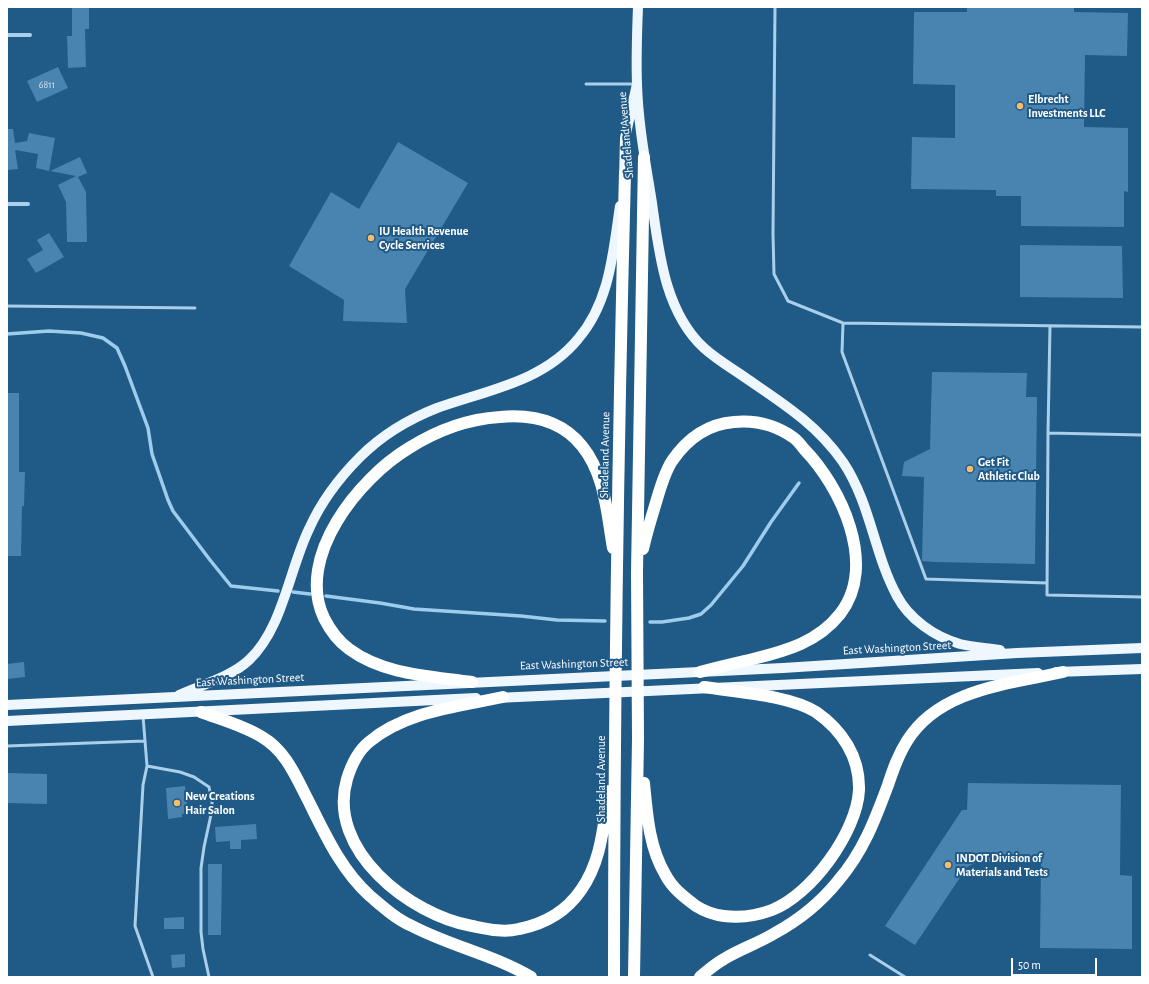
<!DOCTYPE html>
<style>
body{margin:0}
#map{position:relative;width:1149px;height:984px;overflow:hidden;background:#205a87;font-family:"Alegreya Sans",sans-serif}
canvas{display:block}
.frame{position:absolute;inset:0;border:8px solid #fff;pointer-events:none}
.scale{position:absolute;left:1011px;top:958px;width:86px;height:18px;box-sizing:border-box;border:2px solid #fff;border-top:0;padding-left:5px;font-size:12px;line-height:14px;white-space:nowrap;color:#fff;-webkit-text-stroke:3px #205a87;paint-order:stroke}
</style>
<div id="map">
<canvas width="1149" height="984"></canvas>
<div class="frame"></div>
<div class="scale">50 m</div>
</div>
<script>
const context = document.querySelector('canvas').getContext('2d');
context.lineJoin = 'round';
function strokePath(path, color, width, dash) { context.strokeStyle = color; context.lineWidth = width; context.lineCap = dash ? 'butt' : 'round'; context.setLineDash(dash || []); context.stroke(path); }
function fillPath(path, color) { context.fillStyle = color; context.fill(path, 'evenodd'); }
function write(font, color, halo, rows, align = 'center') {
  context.font = font + ' "Alegreya Sans",sans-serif'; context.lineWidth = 4; context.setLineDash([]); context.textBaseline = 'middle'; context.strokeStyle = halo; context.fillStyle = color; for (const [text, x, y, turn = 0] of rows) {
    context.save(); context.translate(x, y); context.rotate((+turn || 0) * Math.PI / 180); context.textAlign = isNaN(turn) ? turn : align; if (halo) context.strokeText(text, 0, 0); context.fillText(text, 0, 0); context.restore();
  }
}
const stream = new Path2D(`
 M7,334L49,331L81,333L103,338L117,348L125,366L148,428L152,454L168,500L173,511L210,560L231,586L278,591
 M293,592L310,594
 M326,596L380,603L414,609L521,616L557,620L605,621
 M650,622H662L689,618L701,614L711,605L743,566L771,522L799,483`);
const building = new Path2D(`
 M72,7H89V29H85L86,67L68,68L67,36H72Z
 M967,7H1074V12L1128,13L1127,56L1085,55L1084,127L1128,128V192L1124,191V227L1021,226V196H996V190L911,189L912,137L955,138V85L913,84L914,12H967Z
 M58,67L68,88L37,102L27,81Z
 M7,129H13L15,143L27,141L29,133L55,138L49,171L36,168L38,154L15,150L18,169L7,170Z
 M398,142L468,183L405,289L407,323L343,321L344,300L289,266L331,192L359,209Z
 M80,157L87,173L78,177L86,192L87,242H67L66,202L58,185L76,176L50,171Z
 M49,233L64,257L36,273L27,259L43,250L37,240Z
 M1020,245L1122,246L1123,298L1020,297Z
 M932,372L1027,373L1026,397H1037L1035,564L934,562L922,561L924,477L902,476L904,462L930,449Z
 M7,393H19V472H25L24,506H22L21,556H7Z
 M24,662L25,677L7,679V664Z
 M7,773L47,774V804L7,803Z
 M968,783L1121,785L1120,875L1132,876V949L1040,948L1041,863L977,862L967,867L915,945L885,926L962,810H967Z
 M185,786L188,813L182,814V817L168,819L166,788Z
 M256,824L257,839L241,840V849H230V841L216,842L215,827Z
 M208,864H222L221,935H208Z
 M184,917V929H164V918Z
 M185,954V967L172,968L171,955Z`);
const lane = new Path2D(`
 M775,7L773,234L774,274L788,301L843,323L1142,327
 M586,84H635
 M7,306L195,308
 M843,323L842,352L926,579L1047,583
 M1050,326L1048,433L1142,435
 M1048,433L1047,595L1142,597
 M143,716L147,766L143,785L135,926L153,977
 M7,746L144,741
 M147,766L180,772L194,777L209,787L212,801V810L204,847L201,868V932L203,949L209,977
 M870,955L905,977`);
const street = new Path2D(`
 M7,35H30
 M7,204H28`);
const primary = new Path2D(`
 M638,7C637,32 636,58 637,84C638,123 646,165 652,203C659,253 665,312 704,348C715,358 728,366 740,374C779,401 815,422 843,462C871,504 874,554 897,596C909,619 935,637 960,644C973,647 987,648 1000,650
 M624,180L625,138L637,84
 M1056,672L1142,669
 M179,695C201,685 231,677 249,660C283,628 289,570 309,529C321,502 339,478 360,457C381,436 409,419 437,408C487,390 543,382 578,339C610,302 613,252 620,206
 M496,698L1038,673
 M7,705L783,668L1017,653L1142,648
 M7,721L476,698`);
const highway = new Path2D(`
 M643,549C646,536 650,522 654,509C659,493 663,475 672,461C687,439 708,424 734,422C755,420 776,425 794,438C798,441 801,445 804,449C841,487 878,565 840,614C818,642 786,651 753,659C736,663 718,667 700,672
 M472,682C431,676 384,675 349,649C338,641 330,630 324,618C295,557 359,478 409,448C436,431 468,419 500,417C532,414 561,420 582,446C605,474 607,514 613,548
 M503,697C458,707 406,711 369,742C358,751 351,766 347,779C326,850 410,915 472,926C487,929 503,933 519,929C544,924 566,912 581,890C602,860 603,826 609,791
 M201,712C220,719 245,726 262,737C286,751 296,777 308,800C325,834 341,870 370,896C383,907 396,919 412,926C450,946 494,955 531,977
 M644,783C647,814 649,847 665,874C672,888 684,897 696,906C704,911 715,915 724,916C741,918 756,916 772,910C811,895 857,832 859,790C860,757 842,730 816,712C789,695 735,692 704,687
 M614,977C614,709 618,441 625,173
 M634,977L638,739L637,572L644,157
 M700,977C707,971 715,964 724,959C740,949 759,943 775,933C799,920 821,902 838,881C863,852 875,820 888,785C893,770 898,755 907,741C939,689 1009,684 1063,672`);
const markers = [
 [1020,106,4,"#f8bc6a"],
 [371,238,4,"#f8bc6a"],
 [970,469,4,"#f8bc6a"],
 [177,803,4,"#f8bc6a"],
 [948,865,4,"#f8bc6a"]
];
const numberNames = [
 ["6811",47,85]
];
const poiNames = [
 ["Elbrecht",1028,99],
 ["Investments LLC",1028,113],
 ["IU Health Revenue",379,231],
 ["Cycle Services",379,245],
 ["Get Fit",978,462],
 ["Athletic Club",978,476],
 ["New Creations",185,796],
 ["Hair Salon",185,810],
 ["INDOT Division of",956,858],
 ["Materials and Tests",956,872]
];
const streetNames = [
 ["Shadeland Avenue",626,135,-95],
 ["Shadeland Avenue",605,455,-89],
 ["East Washington Street",897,648,-3],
 ["East Washington Street",574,664,-2],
 ["East Washington Street",250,680,-3],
 ["Shadeland Avenue",601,779,-90]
];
strokePath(stream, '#9dccec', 3.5);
fillPath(building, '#4884af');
strokePath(lane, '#aacfea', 3);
strokePath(street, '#aacfea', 4);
strokePath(primary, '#eef6fe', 10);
strokePath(highway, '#fff', 12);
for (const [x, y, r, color] of markers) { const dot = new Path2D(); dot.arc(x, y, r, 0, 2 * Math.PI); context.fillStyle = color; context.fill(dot); strokePath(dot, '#205a87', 1.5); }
write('10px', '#d1e0eb', null, numberNames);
write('bold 12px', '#fff', '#205a87', poiNames, 'left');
write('12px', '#fff', '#205a87', streetNames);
</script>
